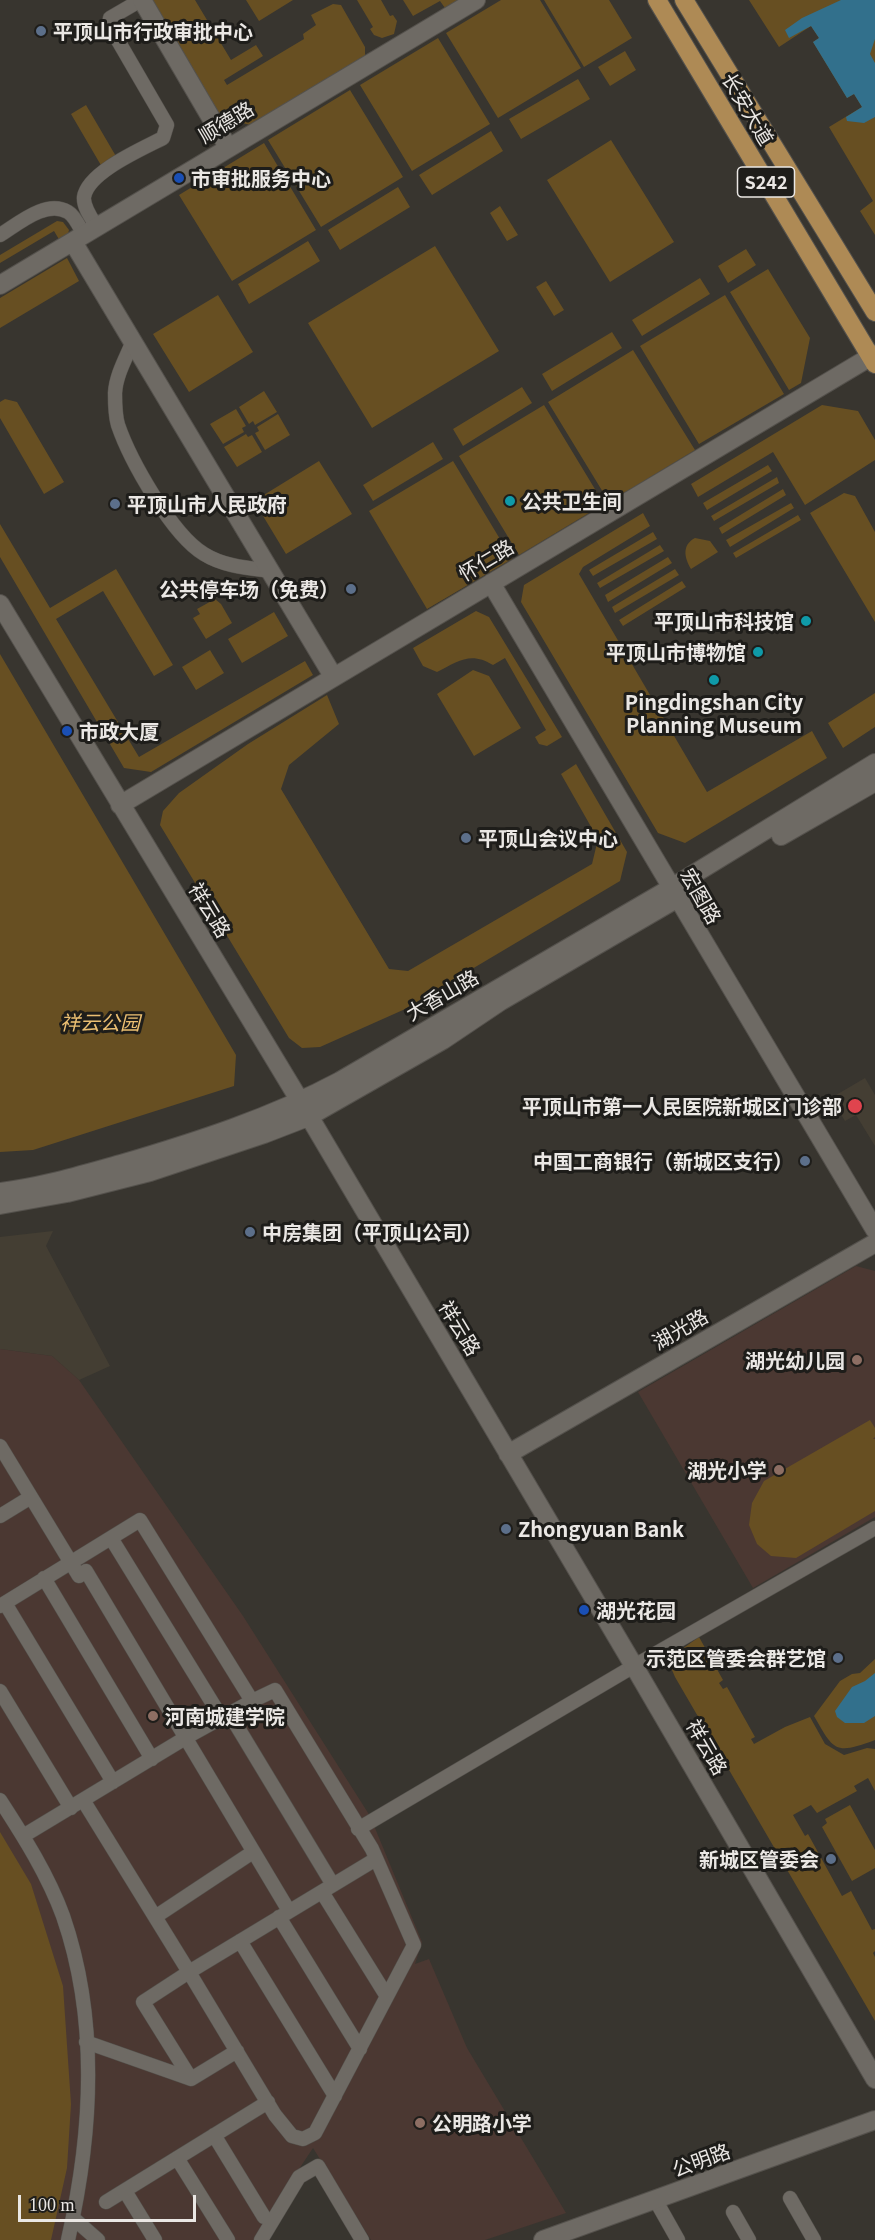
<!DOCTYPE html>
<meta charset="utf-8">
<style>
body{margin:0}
#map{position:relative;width:875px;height:2240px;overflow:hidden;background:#38352f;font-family:Georgia,serif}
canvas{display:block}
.scale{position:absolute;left:18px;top:2195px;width:178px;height:27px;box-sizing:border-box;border:3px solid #eae7e4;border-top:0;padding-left:8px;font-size:18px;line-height:21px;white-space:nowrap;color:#eae7e4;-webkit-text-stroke:4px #1e1d1a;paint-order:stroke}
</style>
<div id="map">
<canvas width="875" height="2240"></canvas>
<div class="scale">100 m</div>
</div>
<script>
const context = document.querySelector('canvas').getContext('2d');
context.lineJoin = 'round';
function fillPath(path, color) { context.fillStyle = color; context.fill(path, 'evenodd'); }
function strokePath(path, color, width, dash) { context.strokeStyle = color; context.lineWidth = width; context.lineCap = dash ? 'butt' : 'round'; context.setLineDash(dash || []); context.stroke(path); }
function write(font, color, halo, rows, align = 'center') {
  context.font = font + ' Georgia,"Noto Sans SC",serif'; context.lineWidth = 6; context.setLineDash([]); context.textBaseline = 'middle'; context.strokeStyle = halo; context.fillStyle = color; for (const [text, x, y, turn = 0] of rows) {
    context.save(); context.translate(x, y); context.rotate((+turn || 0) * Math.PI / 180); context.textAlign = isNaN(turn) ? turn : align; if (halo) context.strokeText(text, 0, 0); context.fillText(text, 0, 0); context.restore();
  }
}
const built = new Path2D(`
 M865,1078L875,1095V1146L856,1115L845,1121L831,1098Z
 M53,1231L46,1246L110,1366L79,1380L52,1356L0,1349V1237Z`);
const education = new Path2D(`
 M856,1266L875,1271V1517L753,1588L638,1392Z
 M0,1349L52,1356L79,1380L243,1616L370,1816L422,1942L415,1964L429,1959L467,2048L566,2213L485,2240H371L313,2148L285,2190L257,2240H0Z`);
const green = new Path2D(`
 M151,0H195L231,60L256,45L263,56L224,80L227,85L304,39L303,34L316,25L311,15L333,4L341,5L365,47V56L250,125L221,117Z
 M246,0H293L259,21Z
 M357,0H381L390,16L393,15L397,21L394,34L382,38L374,35L370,29L373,27Z
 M403,0H460L445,8L440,1L413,16Z
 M501,0H540L581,68L498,118L446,33Z
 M544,0H609L632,38L584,67Z
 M749,0H875V235L860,211L873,201L829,127L862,107L854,94L847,98L813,42L819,38L811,26L779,47Z
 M438,38L490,124L412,171L360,85Z
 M625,51L636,70L610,86L598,67Z
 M578,79L590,99L521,139L509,119Z
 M350,90L403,177L321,227L268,140Z
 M86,105L117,158L102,167L71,114Z
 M491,131L503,151L432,195L419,175Z
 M611,140L674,242L610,282L547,180Z
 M264,143L316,230L232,281L179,195Z
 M398,187L410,207L340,250L328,230Z
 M500,206L518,235L507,241L490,213Z
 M57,221L63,222L69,230L67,237L60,241L54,231L0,263V255Z
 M308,241L320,261L249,304L238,284Z
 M435,246L499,351L372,428L308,323Z
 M746,249L756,265L728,283L718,266Z
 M67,258L79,281L0,328V298Z
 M768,269L810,338L801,383L789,390L730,292Z
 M700,278L710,294L642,336L632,320Z
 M546,281L564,310L554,316L536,287Z
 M218,295L253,352L189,392L153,334Z
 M725,295L784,394L699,444L640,346Z
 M612,332L622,348L552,391L542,374Z
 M633,350L695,450L609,502L548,402Z
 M522,387L532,403L463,446L453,429Z
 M264,391L277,412L255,425L253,421L249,424L239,407Z
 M5,399L17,402L64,482L44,494L0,418V402Z
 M544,405L604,504L519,555L459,456Z
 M822,405L858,411L875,440V460L805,505L773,452L698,497L691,484Z
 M236,409L246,426L242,428L244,432L223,444L210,424Z
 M278,414L290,435L265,450L255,433L259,431L257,427Z
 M246,434L248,437L252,435L262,452L237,467L224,447Z
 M433,442L443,459L373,501L363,485Z
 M319,461L352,514L286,554L254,501Z
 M453,461L512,559L427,609L369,511Z
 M768,465L772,471L707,510L703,503Z
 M777,477L779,483L714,521L711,516Z
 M783,489L786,495L722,534L719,528Z
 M844,493L855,496L875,532V622L810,513Z
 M791,503L794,508L730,547L726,540Z
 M643,513L650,526L583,567L579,574L707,792L812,731L827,758L685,843L658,833L521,602L524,585Z
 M798,515L801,520L736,558L733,553Z
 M0,524L50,608L116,569L173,665L154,676L103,591L56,619L139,757L305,661L313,675L151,772L124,768L0,557Z
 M653,532L657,539L593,576L589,570Z
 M695,538L710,541L718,552L691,569C684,557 682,545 695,538Z
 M660,545L664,551L600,588L597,583Z
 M668,557L672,563L608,602L605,595Z
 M675,569L679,575L615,613L612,607Z
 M682,581L686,587L623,626L619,620Z
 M215,599L221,604L232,623L206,639L193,618L200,614L197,609Z
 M476,611L489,617L562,737L547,746L539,744L535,737L546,730L505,658L493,665C471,651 458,661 437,672L423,666L413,648Z
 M274,612L288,636L242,663L228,639Z
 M210,650L224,673L196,690L182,667Z
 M0,654L236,1055L234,1086L33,1150L0,1152Z
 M473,670L489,676L521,728L474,756L437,694Z
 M875,693V727L843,748L828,723Z
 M327,695L339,724L289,765L281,789L389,969L408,971L592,864L598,839L561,774L576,764L627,852L620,881L403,1010L320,1047L302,1048L289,1038L160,825L163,811L179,793L248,744Z
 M870,1420L875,1428V1437L873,1439H875V1511L796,1558L771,1556L757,1544L749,1525L752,1503L764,1481Z
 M699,1637L723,1680L719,1683L723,1689L727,1687L755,1737L751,1739L754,1744L785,1727L810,1717L825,1744L844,1755L867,1748L875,1749V1791L868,1778L854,1786L857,1791L817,1813L811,1805L793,1815L805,1836L808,1834L842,1896L851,1891L872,1930L875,1929V1951L873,1953L875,1957V2021L675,1677L672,1670L675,1654Z
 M875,1659V1740C835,1755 834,1751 814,1716L840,1681L852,1674L860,1673Z
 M850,1805L875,1850V1868L852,1881L822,1827L827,1823L825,1819Z
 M0,1832L31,1884L63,1986L71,2104L67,2168L51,2240H0Z`);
const water = new Path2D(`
 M841,0H875V39L870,54L875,63V117L864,123L847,121L846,117L862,107L854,94L847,98L813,42L819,38L811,26L789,38L785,30L802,18Z
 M875,1673V1716L864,1723H845L837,1717L835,1711L852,1687L865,1681Z`);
const street = new Path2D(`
 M97,227C92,219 83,207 84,197C88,172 142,149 163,138L167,125L109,25L110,18L141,0
 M0,235C18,224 46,199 68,212C75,216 80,228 84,235
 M133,341C126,358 116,375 115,393C115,403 115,415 118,425C130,460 172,535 204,554C223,566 247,568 270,571
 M0,1446L79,1576L86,1571L289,1911
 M0,1516L31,1497
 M111,1538L221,1717
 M44,1578L152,1759
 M5,1603L113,1782
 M0,1606L140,1520L252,1701L187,1737L23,1836
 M0,1691L71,1808
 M229,1713L333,1885
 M0,1800C24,1837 48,1875 63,1916C99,2020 92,2135 68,2240
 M83,1800L189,1972L376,1859
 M358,1829L634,1666L875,1528
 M322,1892L386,1995
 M155,1917L253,1852
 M279,1917L360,2049
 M240,1941L335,2096
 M86,2042L191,2079L143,2002L189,1972L275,2115L292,2136L303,2139L315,2133L414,1945L372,1849L275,1690L252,1701
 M191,2079L237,2051
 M214,2135L264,2217
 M177,2158L228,2240
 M125,2191L155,2240
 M790,2198L814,2240
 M656,2201L678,2240
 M106,2202L268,2102
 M733,2212L749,2240
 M73,2218L98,2240
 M261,2240L299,2177L318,2166L362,2240`);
const secondary = new Path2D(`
 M142,0L228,147
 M73,242L333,676
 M0,285L476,0
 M491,583L875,1230
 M0,604L300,1101L634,1666L875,2079
 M120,805L875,354
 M781,836L875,782
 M0,1192C42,1187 81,1175 121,1164C195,1142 271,1118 340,1081L671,888L875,763
 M0,1205L67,1193L150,1172L264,1134L308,1117L443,1040L501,1001L688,892
 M508,1454L875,1243
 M543,2240L875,2120`);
const primary = new Path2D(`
 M657,0L875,364
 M684,0L875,312`);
const markers = [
 [41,31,6,"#5c6f8a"],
 [179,178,6,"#1a4fb4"],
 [510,501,6,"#0f9aa8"],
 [115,504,6,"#5c6f8a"],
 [351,589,6,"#5c6f8a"],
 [806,621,6,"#0f9aa8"],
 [758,652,6,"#0f9aa8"],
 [714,680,6,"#0f9aa8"],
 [67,731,6,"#1a4fb4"],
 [466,838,6,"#5c6f8a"],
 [855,1106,8,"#e0444e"],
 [805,1161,6,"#5c6f8a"],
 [250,1232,6,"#5c6f8a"],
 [857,1360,6,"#8d6e63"],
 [779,1470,6,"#8d6e63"],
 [506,1529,6,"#5c6f8a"],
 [584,1610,6,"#1a4fb4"],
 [838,1658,6,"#5c6f8a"],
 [153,1716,6,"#8d6e63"],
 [831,1859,6,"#5c6f8a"],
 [420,2123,6,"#8d6e63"]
];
const shields = [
 [766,182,57]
];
const shieldNames = [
 ["S242",766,182]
];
const poiNames = [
 ["平顶山市行政审批中心",53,31],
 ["市审批服务中心",191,178],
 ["公共卫生间",522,501],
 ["平顶山市人民政府",127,504],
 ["公共停车场（免费）",339,589,"right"],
 ["平顶山市科技馆",794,621,"right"],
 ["平顶山市博物馆",746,652,"right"],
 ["Pingdingshan City",714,702,"center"],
 ["Planning Museum",714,725,"center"],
 ["市政大厦",79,731],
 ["平顶山会议中心",478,838],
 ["平顶山市第一人民医院新城区门诊部",842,1106,"right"],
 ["中国工商银行（新城区支行）",793,1161,"right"],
 ["中房集团（平顶山公司）",262,1232],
 ["湖光幼儿园",845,1360,"right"],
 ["湖光小学",767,1470,"right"],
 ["Zhongyuan Bank",518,1529],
 ["湖光花园",596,1610],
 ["示范区管委会群艺馆",826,1658,"right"],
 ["河南城建学院",165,1716],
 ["新城区管委会",819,1859,"right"],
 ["公明路小学",432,2123]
];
const streetNames = [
 ["长安大道",748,109,59],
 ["顺德路",226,122,-31],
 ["怀仁路",486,560,-31],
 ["宏图路",701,896,60],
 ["祥云路",210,910,59],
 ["大香山路",442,995,-30],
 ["祥云路",460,1328,59],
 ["湖光路",680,1329,-30],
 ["祥云路",707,1747,60],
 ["公明路",701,2160,-20]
];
const parkNames = [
 ["祥云公园",100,1022]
];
fillPath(built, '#443e33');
fillPath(education, '#4b3832');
fillPath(green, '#674f22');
fillPath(water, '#32708c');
strokePath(street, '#54514c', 15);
strokePath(secondary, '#54514c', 20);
strokePath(primary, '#54514c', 20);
strokePath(street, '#6e6a64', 14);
strokePath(secondary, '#6e6a64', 18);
strokePath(primary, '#ae8a55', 18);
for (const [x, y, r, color] of markers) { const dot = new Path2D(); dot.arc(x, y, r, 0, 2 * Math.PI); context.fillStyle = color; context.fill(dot); strokePath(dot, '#1e1d1a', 2); }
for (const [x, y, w] of shields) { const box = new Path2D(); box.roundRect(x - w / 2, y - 15, w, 30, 4.5); context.fillStyle = '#1e1d1a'; context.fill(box); strokePath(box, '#eae7e4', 1.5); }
write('bold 18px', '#eae7e4', null, shieldNames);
write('bold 20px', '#eae7e4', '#1e1d1a', poiNames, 'left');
write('20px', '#eae7e4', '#1e1d1a', streetNames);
write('italic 20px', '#ebbf72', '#1e1d1a', parkNames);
</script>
